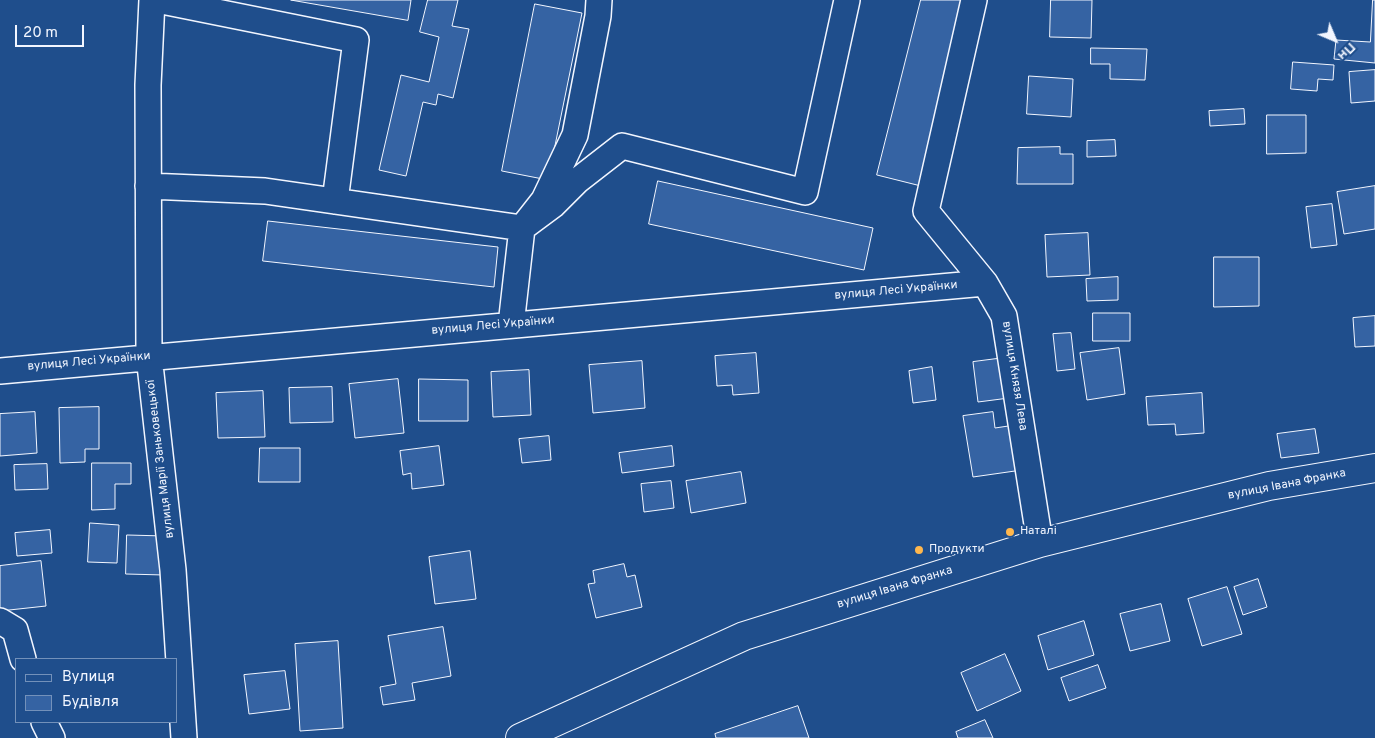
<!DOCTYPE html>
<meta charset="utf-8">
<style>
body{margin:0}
#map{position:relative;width:1375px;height:738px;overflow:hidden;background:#1f4e8c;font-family:Overpass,sans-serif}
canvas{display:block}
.legend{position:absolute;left:15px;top:658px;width:162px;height:65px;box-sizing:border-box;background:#1f4e8c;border:1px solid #7391ba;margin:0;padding:6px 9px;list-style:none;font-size:15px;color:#f2f6ff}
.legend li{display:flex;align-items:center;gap:10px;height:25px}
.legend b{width:25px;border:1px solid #7391ba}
.north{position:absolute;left:1310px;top:15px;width:50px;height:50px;-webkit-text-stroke:4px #1f4e8c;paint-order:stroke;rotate:135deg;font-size:14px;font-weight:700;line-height:20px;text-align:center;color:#f2f6ff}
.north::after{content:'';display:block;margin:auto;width:18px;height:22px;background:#f2f6ff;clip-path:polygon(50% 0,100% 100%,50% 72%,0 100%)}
.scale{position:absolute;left:15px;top:25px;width:69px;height:22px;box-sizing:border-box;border:2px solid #f2f6ff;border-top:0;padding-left:6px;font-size:15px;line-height:18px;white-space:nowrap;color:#f2f6ff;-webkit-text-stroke:4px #1f4e8c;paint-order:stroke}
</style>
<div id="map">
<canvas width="1375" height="738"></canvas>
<ul class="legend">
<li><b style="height:6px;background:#1f4e8c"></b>Вулиця</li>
<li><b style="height:14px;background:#3563a3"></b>Будівля</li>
</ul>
<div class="north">Пн</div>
<div class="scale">20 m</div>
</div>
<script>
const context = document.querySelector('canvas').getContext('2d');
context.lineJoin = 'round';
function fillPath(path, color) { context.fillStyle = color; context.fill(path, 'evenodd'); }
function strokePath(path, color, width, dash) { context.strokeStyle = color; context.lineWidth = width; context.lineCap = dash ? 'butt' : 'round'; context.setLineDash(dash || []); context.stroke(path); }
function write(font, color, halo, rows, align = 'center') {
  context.font = font + ' Overpass,sans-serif'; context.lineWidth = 4; context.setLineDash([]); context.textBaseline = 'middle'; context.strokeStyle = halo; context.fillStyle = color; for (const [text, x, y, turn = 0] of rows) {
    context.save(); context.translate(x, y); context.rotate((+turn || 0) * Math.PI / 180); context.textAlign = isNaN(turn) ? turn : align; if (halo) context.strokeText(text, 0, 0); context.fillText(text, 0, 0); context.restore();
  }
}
const building = new Path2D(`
 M291,0H411L408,20Z
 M428,0H458L452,26L469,29L453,98L438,94L436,105L423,102L406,176L379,170L401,75L429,82L439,37L420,32Z
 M921,0H967L921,186L877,175Z
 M1051,0H1092L1091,38L1050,37Z
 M1373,0H1375V63L1334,59L1336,40L1370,42Z
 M535,4L582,13L548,180L502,171Z
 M1091,48L1147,49L1145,80L1110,79V64H1091Z
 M1293,62L1334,65L1333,80L1318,79L1317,91L1291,89Z
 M1375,70V101L1351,103L1349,72Z
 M1029,76L1073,79L1071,117L1027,114Z
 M1244,109L1245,124L1210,126L1209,111Z
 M1267,115H1306V153L1267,154Z
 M1115,140L1116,156L1087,157V141Z
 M1060,147V154H1073V184H1017L1018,148Z
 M658,181L873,228L864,270L649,224Z
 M1375,186V229L1344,234L1337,192Z
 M1332,204L1337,245L1311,248L1306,207Z
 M268,221L498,247L494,287L263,261Z
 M1088,233L1090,275L1047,277L1045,235Z
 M1214,257H1259V306L1214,307Z
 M1118,277V300L1087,301L1086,279Z
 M1093,313H1130V341H1093Z
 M1375,316V346L1355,347L1353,318Z
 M1071,333L1075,369L1057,371L1053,334Z
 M1119,348L1125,394L1087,400L1080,353Z
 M756,353L759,393L733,395L732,385L717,386L715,356Z
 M1004,358L1009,398L978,402L973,362Z
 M642,361L645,408L593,413L589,365Z
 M932,367L936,400L913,403L909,371Z
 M529,370L531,415L493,417L491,372Z
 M398,379L404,433L355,438L349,384Z
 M419,379L468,380V421H419Z
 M332,387L333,422L290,423L289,388Z
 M263,391L265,437L218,438L216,393Z
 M1202,393L1204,433L1176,435L1175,424L1148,425L1146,397Z
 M99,407V449H85V462L60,463L59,408Z
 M35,412L37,453L0,456V414Z
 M993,412L995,428L1015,425L1022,470L973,477L963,416Z
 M1315,429L1319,453L1281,458L1277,434Z
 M549,436L551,460L522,463L519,439Z
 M439,446L444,485L412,489L411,473L403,475L400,451Z
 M672,446L674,466L622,473L619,453Z
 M260,448H300V482H259Z
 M92,463H131V484H115V509L92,510Z
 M47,464L48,489L15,490L14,465Z
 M741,472L746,503L691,513L686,481Z
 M671,481L674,508L644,512L641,484Z
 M90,523L119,525L117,563L88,562Z
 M50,530L52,553L17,556L15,533Z
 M127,535L165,536L164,575L126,574Z
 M470,551L476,599L435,604L429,557Z
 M41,561L46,606L0,611V566Z
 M624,564L627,577L635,575L642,607L596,618L588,584L595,583L593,571Z
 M1258,579L1267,607L1243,615L1234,587Z
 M1227,587L1242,634L1202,646L1188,599Z
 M1161,604L1170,641L1130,651L1120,614Z
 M1084,621L1094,655L1048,670L1038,636Z
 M443,627L451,676L412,683L415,700L383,705L380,687L396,684L388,636Z
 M338,641L343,728L300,731L295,644Z
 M1005,654L1021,691L977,711L961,673Z
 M1098,665L1106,688L1069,701L1061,678Z
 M285,671L290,709L249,714L244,675Z
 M798,706L809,738H716L715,734Z
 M985,720L993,738H958L956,732Z`);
const minor = new Path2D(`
 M152,0L148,85L149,356L173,570L184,738
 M157,0L356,40L335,201
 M974,0L926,211L985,283L1004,316L1040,543
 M148,186L265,191L522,228L553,205L577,181L622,146L805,192L847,0
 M511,325L522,228L544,200L575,135L598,16L599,0
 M0,371L985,283
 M0,621L15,630L23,659
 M44,722L52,738`);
const major = new Path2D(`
 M520,738L744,636L1040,543L1269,486L1375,468`);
const markers = [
 [1010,532,5,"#ffb74d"],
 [919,550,5,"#ffb74d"]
];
const streetNames = [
 ["вулиця Лесі Українки",896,291,-5],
 ["вулиця Лесі Українки",493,326,-5],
 ["вулиця Лесі Українки",89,362,-5],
 ["вулиця Князя Лева",1014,376,81],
 ["вулиця Марії Заньковецької",161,459,-97],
 ["вулиця Івана Франка",1287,485,-11],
 ["вулиця Івана Франка",895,588,-17]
];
const poiNames = [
 ["Наталi",1020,532],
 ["Продукти",929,550]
];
fillPath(building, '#3563a3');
strokePath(building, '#f2f6ff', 1);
strokePath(minor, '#f2f6ff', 28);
strokePath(major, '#f2f6ff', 30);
strokePath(minor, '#1f4e8c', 25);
strokePath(major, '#1f4e8c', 28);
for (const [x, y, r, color] of markers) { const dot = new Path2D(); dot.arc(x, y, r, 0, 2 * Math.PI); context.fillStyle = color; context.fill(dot); strokePath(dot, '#1f4e8c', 2); }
write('12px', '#f2f6ff', '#1f4e8c', streetNames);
write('12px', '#f2f6ff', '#1f4e8c', poiNames, 'left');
</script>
